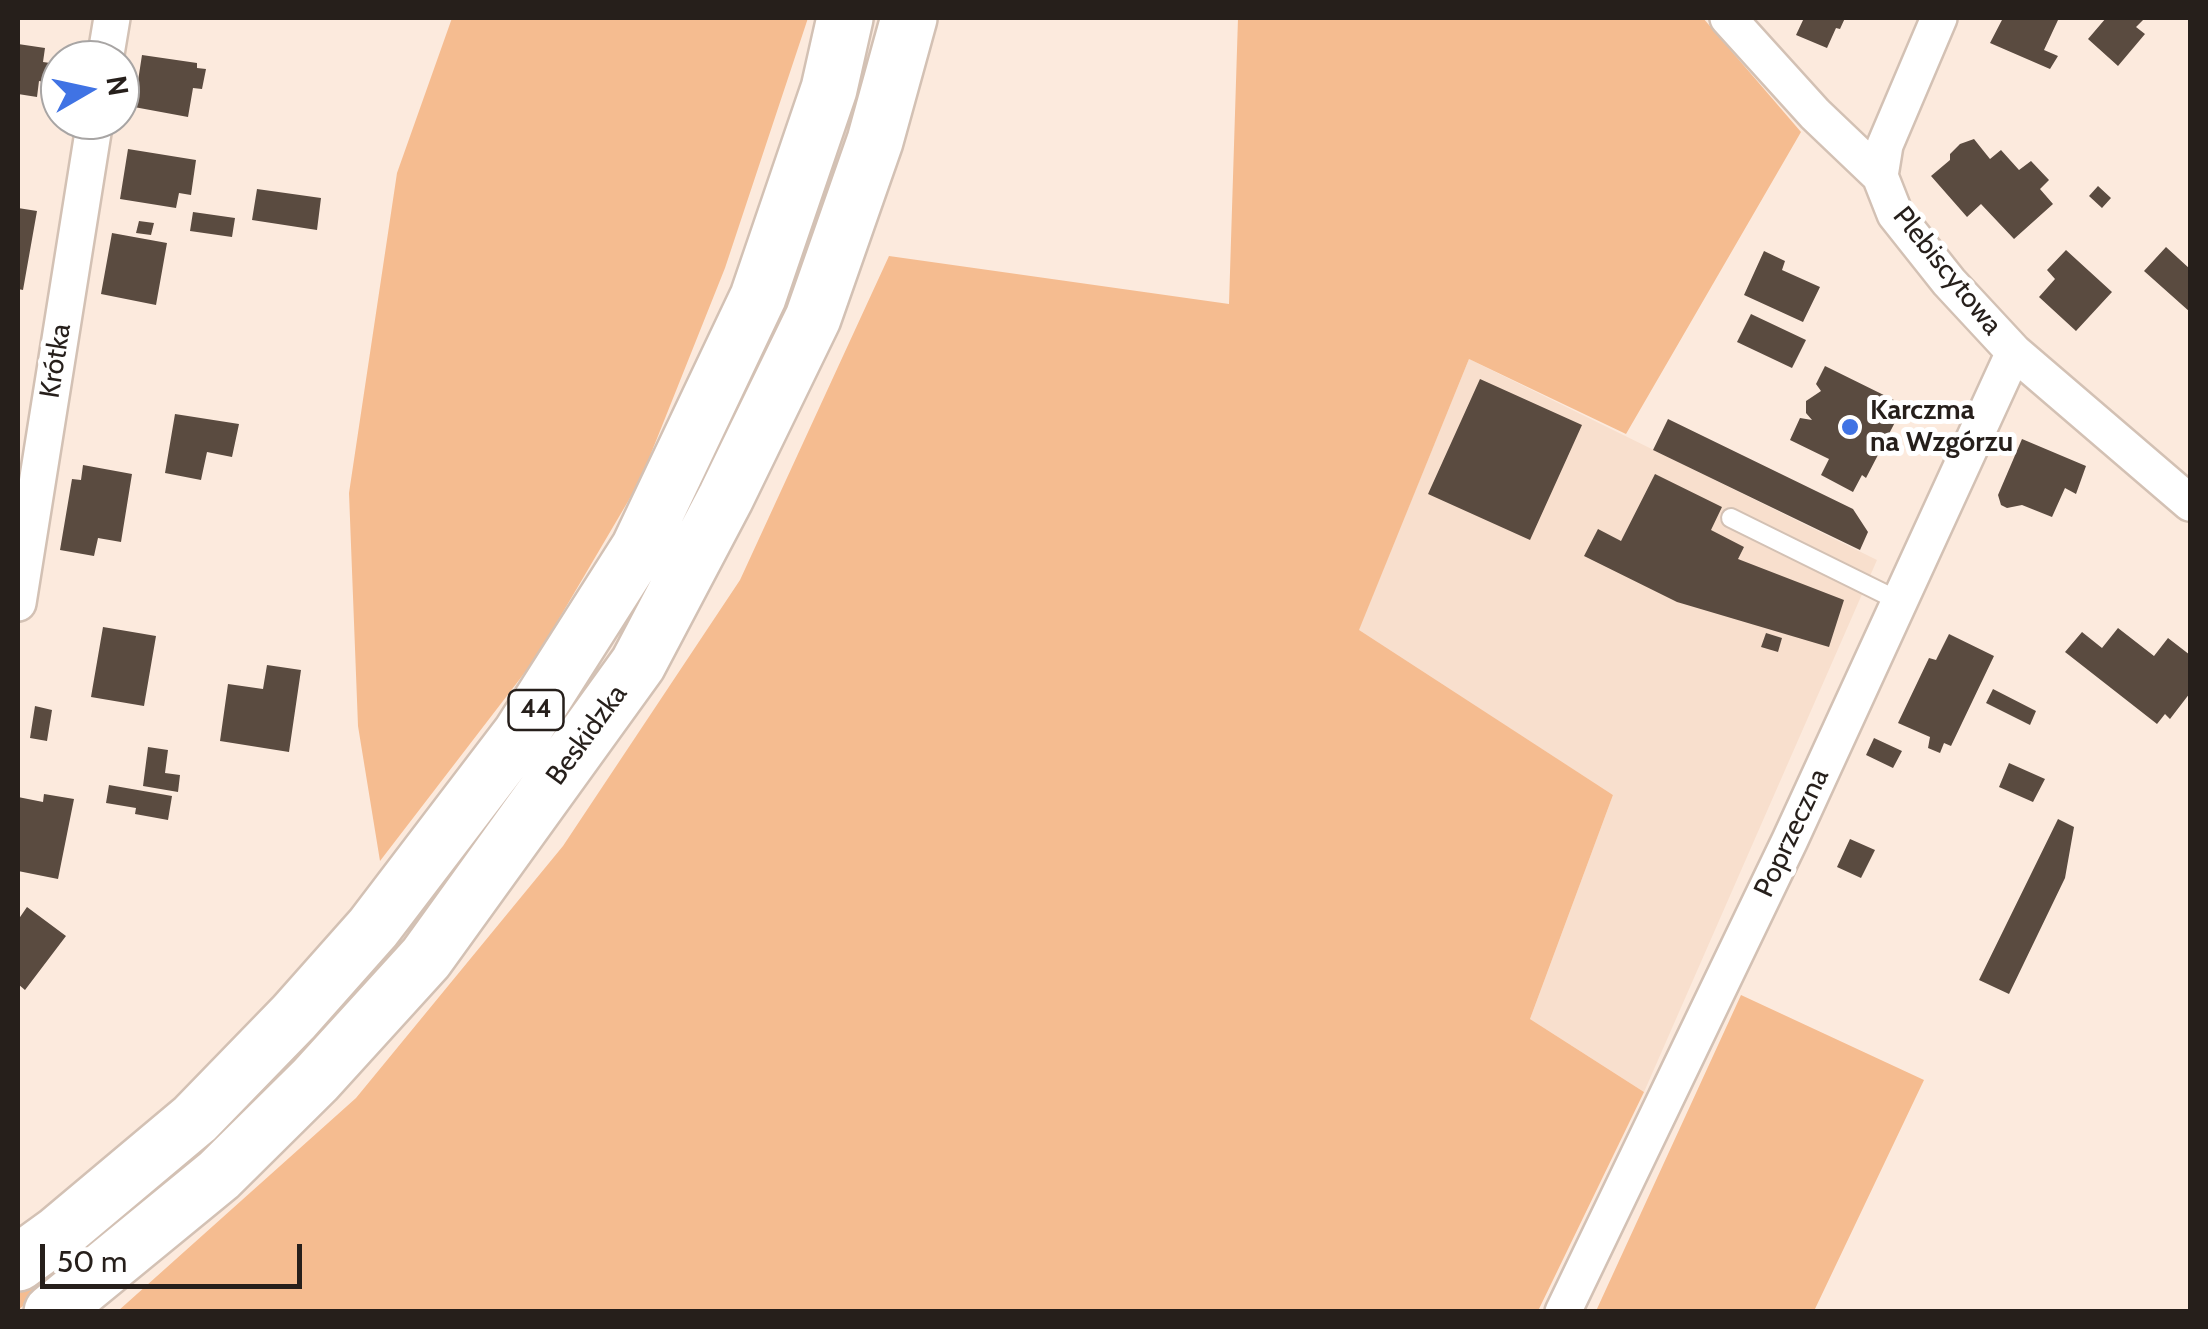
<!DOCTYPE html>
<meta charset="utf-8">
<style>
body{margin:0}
#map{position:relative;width:2208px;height:1329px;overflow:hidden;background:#fceadd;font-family:Cabin,sans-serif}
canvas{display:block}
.frame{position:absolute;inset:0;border:20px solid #261f1b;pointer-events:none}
.north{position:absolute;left:40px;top:40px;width:100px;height:100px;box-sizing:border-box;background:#fff;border:2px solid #a8a5a4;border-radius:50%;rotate:81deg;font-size:28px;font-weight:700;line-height:40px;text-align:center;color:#261f1b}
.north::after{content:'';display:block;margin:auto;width:35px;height:45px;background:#4073e4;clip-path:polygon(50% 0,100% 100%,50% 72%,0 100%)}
.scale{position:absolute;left:40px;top:1244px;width:262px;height:45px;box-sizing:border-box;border:5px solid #261f1b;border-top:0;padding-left:12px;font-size:30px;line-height:35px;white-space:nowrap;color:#261f1b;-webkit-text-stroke:8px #fff;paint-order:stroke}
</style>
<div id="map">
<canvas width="2208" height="1329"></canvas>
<div class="frame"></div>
<div class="north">N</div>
<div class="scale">50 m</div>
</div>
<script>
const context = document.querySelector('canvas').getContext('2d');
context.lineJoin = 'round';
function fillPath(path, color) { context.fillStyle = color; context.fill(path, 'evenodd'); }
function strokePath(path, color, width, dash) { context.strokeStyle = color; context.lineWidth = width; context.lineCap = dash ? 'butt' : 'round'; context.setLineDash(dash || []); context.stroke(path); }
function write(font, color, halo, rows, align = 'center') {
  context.font = font + ' Cabin,sans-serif'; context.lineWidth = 10; context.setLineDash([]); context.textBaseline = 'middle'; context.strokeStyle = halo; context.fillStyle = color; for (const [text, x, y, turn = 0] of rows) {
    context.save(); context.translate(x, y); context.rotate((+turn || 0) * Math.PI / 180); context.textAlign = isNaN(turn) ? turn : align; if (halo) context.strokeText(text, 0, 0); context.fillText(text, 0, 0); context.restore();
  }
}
const built = new Path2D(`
 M1469,359L1877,560L1644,1092L1530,1019L1613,795L1358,631Z`);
const green = new Path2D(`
 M452,18H808L725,268L640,481L536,658L380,861L358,726L349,493L397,173Z
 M1238,18H1703L1801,132L1626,434L1469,359L1359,630L1613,795L1530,1019L1644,1092L1538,1311H118L356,1098L563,846L740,580L889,256L1229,304Z
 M1741,995L1924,1080L1814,1311H1596Z
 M103,1224L107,1239L18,1310V1292Z`);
const building = new Path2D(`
 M1804,18H1845L1840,29L1836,28L1827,48L1796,35Z
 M2003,18L2058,20L2044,50L2058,56L2050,69L1990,43Z
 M2106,18H2145L2136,27L2145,34L2118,66L2088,39Z
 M18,44L45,48L43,62L57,64L54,84L39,81L37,97L18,94Z
 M142,55L197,63V68L206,69L202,89L193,88L188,117L134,107Z
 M1974,139L1990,159L2001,150L2019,170L2031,161L2049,180L2040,189L2053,204L2014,239L1981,204L1967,217L1931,176L1950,160V154L1960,144Z
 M128,149L196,160L191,195L179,193L176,208L120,199Z
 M2098,186L2111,198L2102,208L2089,196Z
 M257,189L321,198L317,230L252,220Z
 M18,208L37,211L23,290L18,289Z
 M193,212L235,218L232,237L190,231Z
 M139,221L154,223L151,235L136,233Z
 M112,233L167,243L156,305L101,294Z
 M2166,247L2190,269V312L2144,271Z
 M2066,250L2112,292L2076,331L2039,297L2055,279L2047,270Z
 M1764,251L1785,261L1782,270L1820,287L1803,322L1744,295Z
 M1751,314L1806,340L1792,368L1737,342Z
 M1825,366L1904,405L1866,478L1862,475L1853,492L1821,475L1829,459L1790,440L1800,418L1812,420L1806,413V401L1821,391L1816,384Z
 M1480,379L1582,425L1530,540L1428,494Z
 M175,414L239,424L232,457L207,452L201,480L165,473Z
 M1668,419L1853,509L1868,532L1860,550L1653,450Z
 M2022,439L2086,466L2076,494L2065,488L2052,517L2022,505L2007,508L2001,505L1998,495Z
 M83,465L132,474L121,542L98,538L94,556L60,550L72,479L81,480Z
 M1655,474L1722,507L1711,530L1744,547L1738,559L1844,600L1829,647L1677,602L1584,556L1598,529L1621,541Z
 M103,627L156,636L144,706L91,697Z
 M2118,628L2154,656L2168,638L2190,655V693L2170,719L2165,714L2157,724L2065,652L2082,632L2102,648Z
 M1766,633L1782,638L1778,652L1761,647Z
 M1949,634L1994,656L1951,746L1944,743L1940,753L1928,748L1930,737L1898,723L1929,658L1936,660Z
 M267,665L301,670L289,752L220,741L228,684L263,689Z
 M1993,689L2036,711L2030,725L1986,703Z
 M35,706L52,710L47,741L30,738Z
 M1874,738L1902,751L1893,768L1866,755Z
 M148,747L168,750L165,773L180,775L178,792L143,786Z
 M2009,763L2045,779L2033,802L1999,787Z
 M109,785L172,796L168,820L135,814L136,808L106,803Z
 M44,794L74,799L58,879L18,871V797L43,802Z
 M2058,819L2074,827L2065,878L2009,994L1979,980Z
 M1850,839L1875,850L1861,878L1837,867Z
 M27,907L66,936L25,990L18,984V920Z`);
const service = new Path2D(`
 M1731,518L1899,601`);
const minor = new Path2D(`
 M1728,18L1815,114L1880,176L1895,214L1949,282L2014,352L2190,503
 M105,60L112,18
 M1880,176L1885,145L1939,18
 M18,603L95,120
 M1563,1312L1790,840L2014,352`);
const primary = new Path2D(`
 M18,1263L58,1234L195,1119L294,1017L373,928L520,735L639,548L758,297L829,89L845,18
 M52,1312L219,1175L315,1080L426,958L638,664L726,497L813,318L875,141L909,18`);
const markers = [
 [1850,427,10,"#4073e4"]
];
const shields = [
 [536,710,55]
];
const shieldNames = [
 ["44",536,710]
];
const streetNames = [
 ["Plebiscytowa",1947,271,51],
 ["Krótka",56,361,-81],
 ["Beskidzka",587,735,-54],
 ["Poprzeczna",1792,833,-65]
];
const poiNames = [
 ["Karczma",1870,411],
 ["na Wzgórzu",1870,443]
];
fillPath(built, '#f8dfcd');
fillPath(green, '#f5bc90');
fillPath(building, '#5a4b40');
strokePath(service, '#d3c1b4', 22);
strokePath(minor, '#d3c1b4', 40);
strokePath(primary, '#d3c1b4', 60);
strokePath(service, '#fff', 18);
strokePath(minor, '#fff', 35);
strokePath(primary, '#fff', 55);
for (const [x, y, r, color] of markers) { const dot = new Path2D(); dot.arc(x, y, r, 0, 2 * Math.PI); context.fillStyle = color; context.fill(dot); strokePath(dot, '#fff', 4); }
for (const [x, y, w] of shields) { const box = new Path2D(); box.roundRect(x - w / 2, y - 20, w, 40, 8); context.fillStyle = '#fff'; context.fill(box); strokePath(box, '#261f1b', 2.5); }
write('bold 25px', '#261f1b', null, shieldNames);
write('28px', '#261f1b', '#fff', streetNames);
write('bold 28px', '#261f1b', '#fff', poiNames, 'left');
</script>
